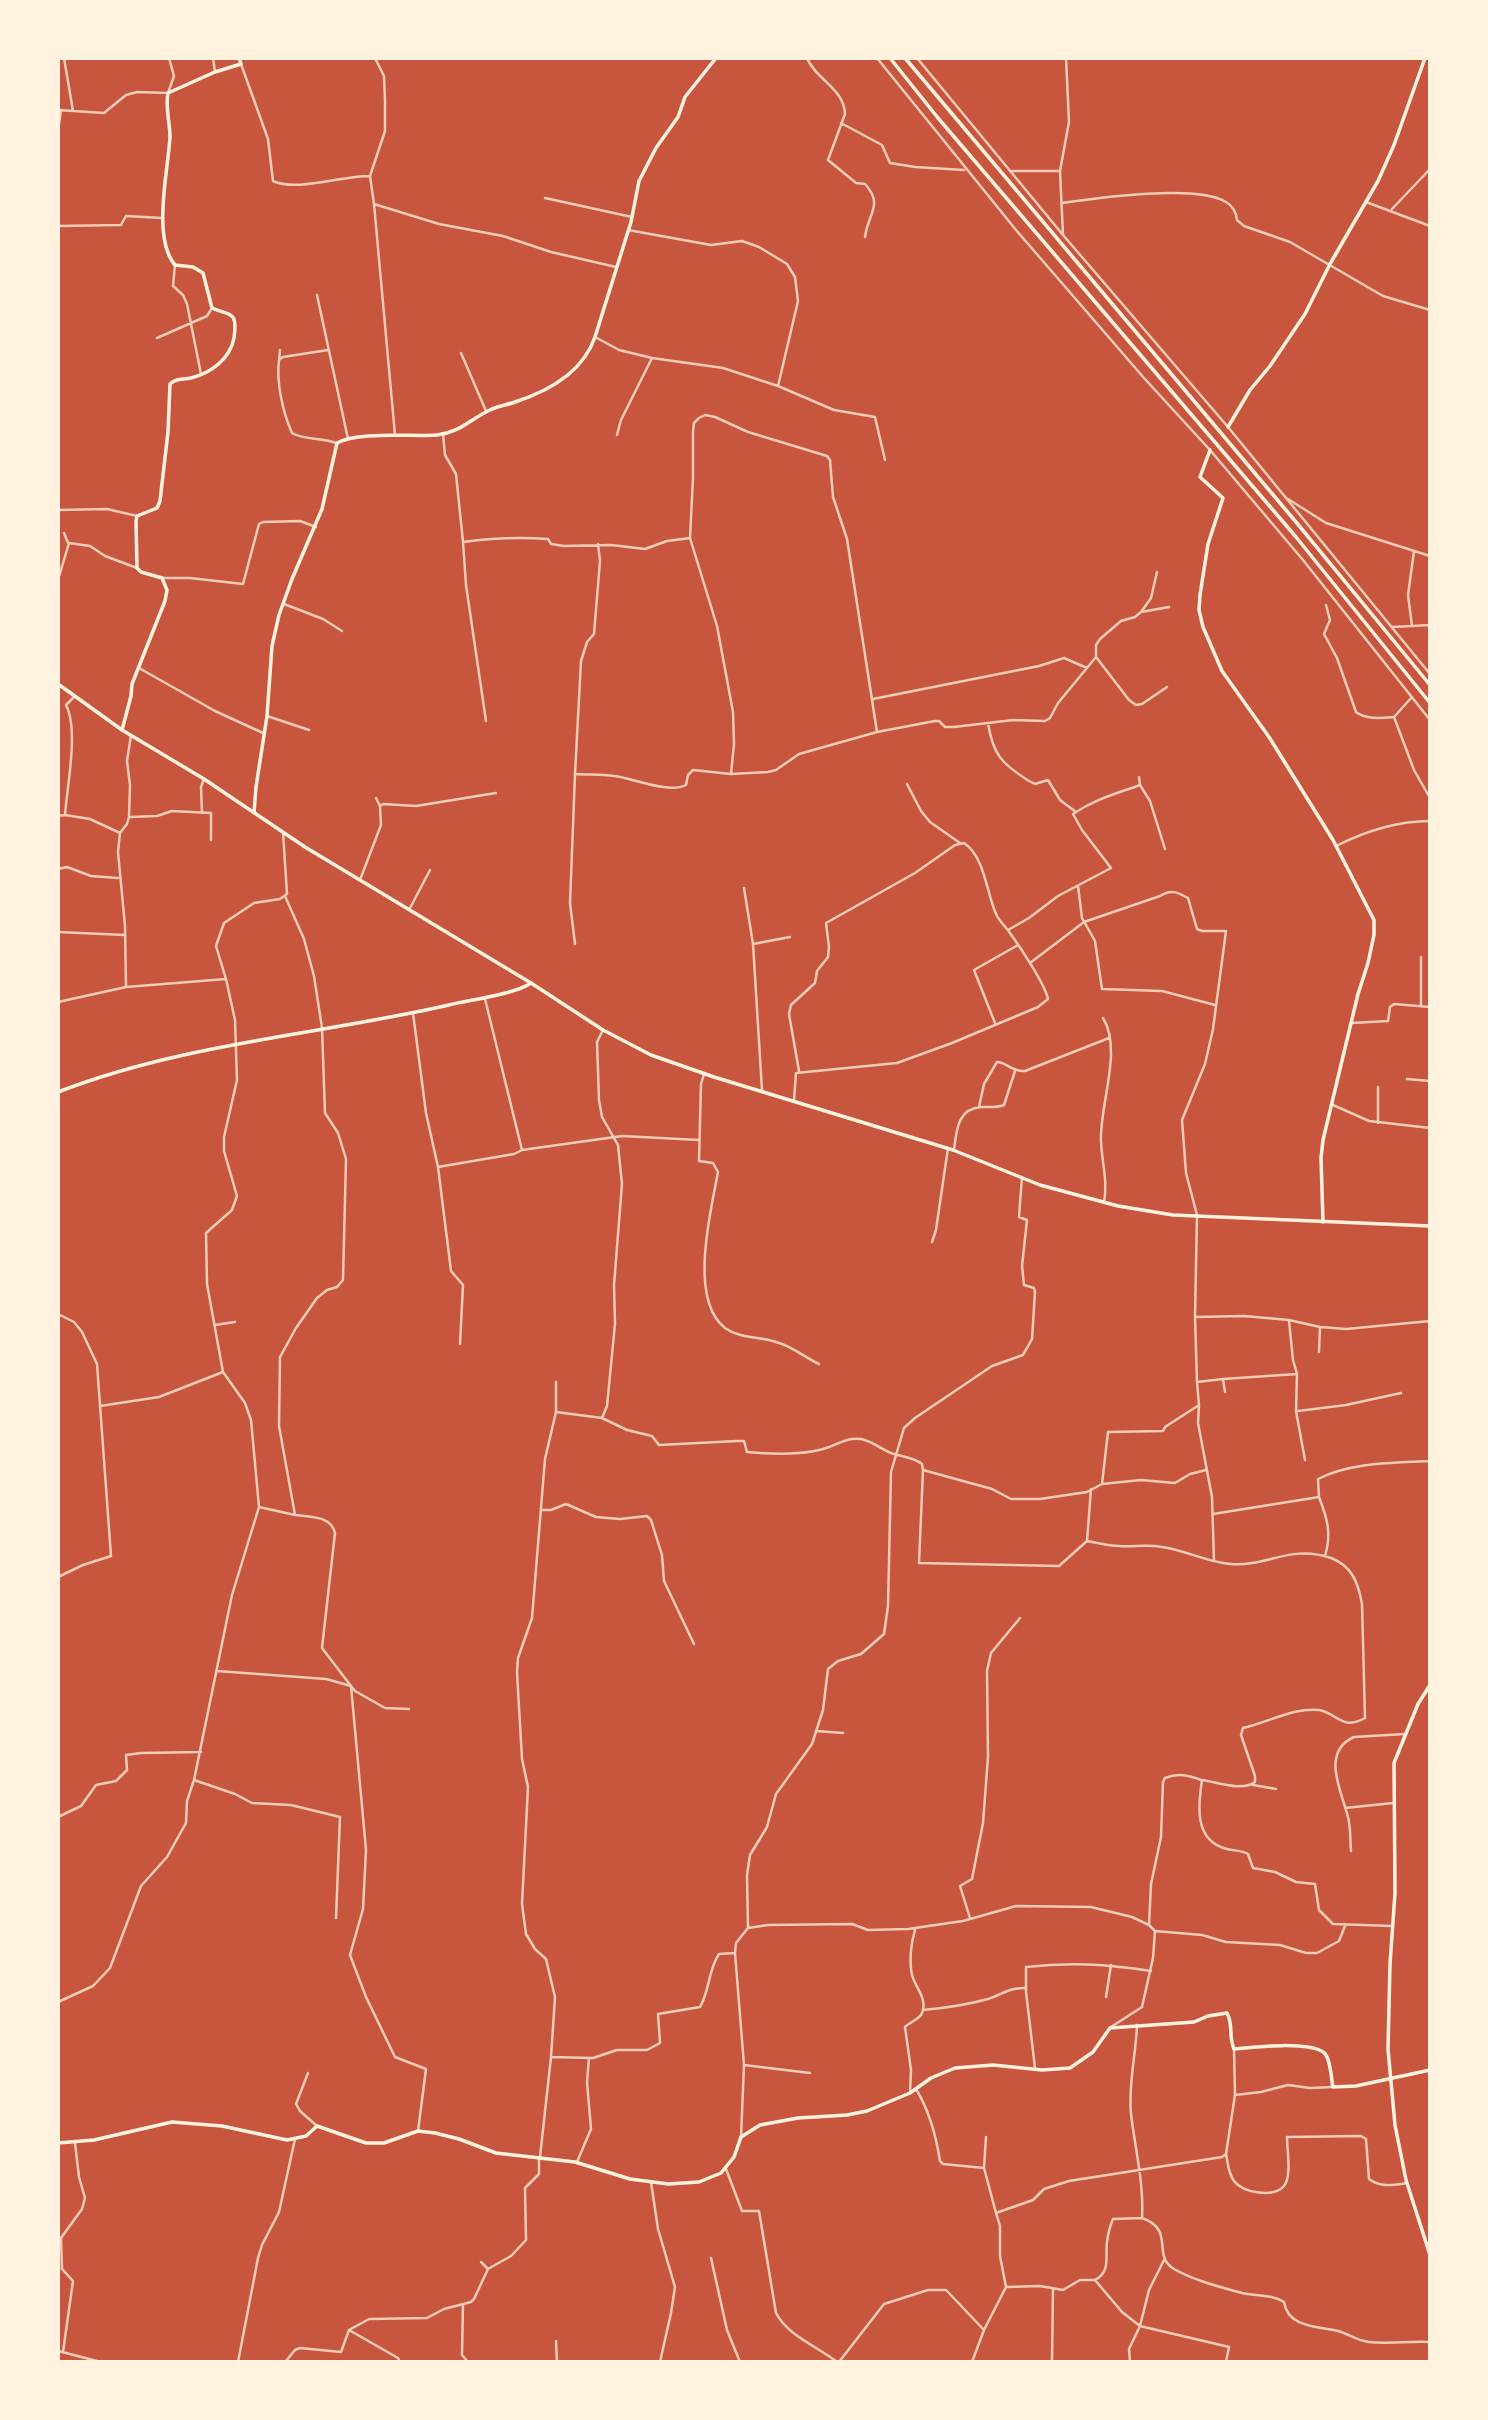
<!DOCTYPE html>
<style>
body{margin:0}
#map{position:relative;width:1488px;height:2420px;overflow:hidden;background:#c8553d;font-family:Barlow,sans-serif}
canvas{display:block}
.frame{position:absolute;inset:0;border:60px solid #fff3e0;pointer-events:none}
</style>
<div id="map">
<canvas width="1488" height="2420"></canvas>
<div class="frame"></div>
</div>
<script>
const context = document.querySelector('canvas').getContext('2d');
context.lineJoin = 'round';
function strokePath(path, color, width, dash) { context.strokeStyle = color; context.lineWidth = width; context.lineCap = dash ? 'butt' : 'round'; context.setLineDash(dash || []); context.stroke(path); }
const minor = new Path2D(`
 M64,58L73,111L104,113L126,95L137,92L168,93L174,76L169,58
 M213,58L215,72
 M375,58L384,76L385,101V131L370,176L374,204L395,435
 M807,58C816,80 844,88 845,114L828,160L856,183L865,184C884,205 868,213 865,237
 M241,64L268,139L273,181C297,192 340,176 370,176
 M58,110L73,111
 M841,123L882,145L890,163L915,167L964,170
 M58,131L61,110
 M1012,171H1060
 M545,198L632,217
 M1366,202L1430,226
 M1062,203C1098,198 1196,184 1226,202C1233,206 1236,212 1237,220L1244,226L1290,242L1383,296L1430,310
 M374,204L439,224L503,236L551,252L616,267
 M1392,209L1430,169
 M58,226L121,225L126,216L162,218
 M628,230L711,245L742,241L759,247L787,264L795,277L798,301L778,386
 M1063,235L1060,171L1069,122L1066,58
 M175,265L173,286L183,295L187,304L201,374
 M317,295L348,439
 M595,337L619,350L652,358L723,368L778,386L834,410L875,417L885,460
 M157,338L207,316L212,308
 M328,350L283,357L279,360C276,382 283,413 292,433C306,441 322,437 336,443
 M461,353L486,411
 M279,361L280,350
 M443,434L445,455L456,474L463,542C491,538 520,537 548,539L551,544L564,546L611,545L645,549L667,541L690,538L717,626L733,712L734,744L731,774L768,772L776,770L799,754L877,732L935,721H939L945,727H954L1013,720L1045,721L1050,718L1058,703L1096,657V645L1100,639L1121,621L1135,617L1141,612L1169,607
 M617,435L621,420L652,358
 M1288,499L1326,523L1430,556
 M58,510L107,509L137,516
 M64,533L68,543
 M690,538L693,478V431L694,423L699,418L705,415L715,417L748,432L827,456L830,460L833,497L847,539L877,732
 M463,542L466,585L486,721
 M1414,551L1408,595L1412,626L1430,625
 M162,578H190L243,584L259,524L263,522L300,521L316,527
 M58,580L69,543L90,546L105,556L137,568
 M284,604L323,619L342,631
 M1326,605L1330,620L1324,634L1337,658L1356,712C1366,720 1382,718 1394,717
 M1141,612L1151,598L1157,572
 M1392,627L1412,626
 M1096,657L1129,700L1136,705L1142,704L1167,687
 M139,668L215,711L263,733
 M1412,697L1394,717L1414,770L1430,798
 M873,699L1039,666L1064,658L1087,668
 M267,716L309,730
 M988,723C993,755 1002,764 1029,781L1035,784L1048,780L1060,800L1076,812
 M131,735L127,761L130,785L129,817L127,824L120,833L118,852L125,926L126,987L226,979L235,1020L237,1080L224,1137V1151L237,1196L232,1210L206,1233L207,1284L223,1372L245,1403L251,1420L259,1507L232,1595L194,1780
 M575,774L581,661L587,642L594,634L600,561L598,544
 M1139,777L1140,785
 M907,784L921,811L930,822L960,843
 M376,798L380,806
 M202,813L201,787L204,779
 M65,815L90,819L120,833
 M58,816L65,815C67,786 79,730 66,705L75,696
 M130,817L157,816L172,811L211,813V840
 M1336,846C1366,831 1397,821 1430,821
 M58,869L67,867L91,876L118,878
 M360,880L381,825L380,806L383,804L416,806L496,793
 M1078,886L1082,918L1095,941L1102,989L1162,991L1215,1005
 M744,888L753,944L762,1090
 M285,896L304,939L314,976L322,1028L325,1113L338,1133L346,1159L343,1280L337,1287L327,1290L317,1298L296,1328L280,1357L279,1426L295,1515C311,1517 331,1516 335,1533L322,1648L351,1686L366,1850L363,1909L350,1955L366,1997L395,2057L426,2069L418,2131
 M409,910L430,870
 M1008,930L1029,918L1058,896L1111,868L1082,830L1073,814C1095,799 1115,794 1140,785L1150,801L1165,849
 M58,932L125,935
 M575,944L570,903L575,774C588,775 601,774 614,776C634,778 668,794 686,785L688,775L693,770L731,774
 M753,944L790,937
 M1421,957V1006
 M1030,963L1084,922L1160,896C1171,889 1177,892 1188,898L1197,929L1202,931H1226L1213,1029L1205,1064L1182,1120L1186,1173L1197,1215L1195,1317L1197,1382
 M226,979L216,946L224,923L254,903L280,899L287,894L283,832
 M58,1002L126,987
 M413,1013L426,1113L438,1167L451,1271L463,1285L460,1344
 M1103,1018C1123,1050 1099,1106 1101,1142C1102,1163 1108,1181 1104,1203
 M995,1023L974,970L1018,945
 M1352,1023L1388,1021L1390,1007L1394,1004L1430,1007
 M603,1030L597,1042L599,1100L602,1117L618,1145L622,1184L614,1285L615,1324L607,1406L602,1418L627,1430L652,1436L659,1445L737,1441H744L747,1452C767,1454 800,1455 819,1450C835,1447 844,1437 861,1439C872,1441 881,1449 891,1453C902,1457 914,1457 922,1464L923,1470L919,1563L1059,1566L1087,1541C1097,1543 1108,1546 1119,1546C1133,1547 1148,1544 1162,1547C1185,1550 1206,1562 1230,1564C1268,1567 1290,1544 1331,1558C1352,1566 1358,1582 1362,1604L1365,1718C1342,1731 1337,1713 1319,1710C1294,1707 1267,1723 1243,1728L1241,1735L1255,1776V1782C1242,1792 1217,1782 1202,1780C1198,1806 1194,1841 1227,1849C1235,1851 1241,1850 1248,1854L1253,1868L1275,1872L1296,1882L1315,1884L1319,1910L1333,1924L1392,1926
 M704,1074L701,1084L699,1161L713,1163L718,1172C711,1211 688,1299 725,1328C740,1339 759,1336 776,1342C792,1346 804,1357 819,1364
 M1407,1079L1430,1081
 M794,1100L796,1073L897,1063L952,1043L1038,1007L1048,999C1045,984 1020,947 1010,933C1006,927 1001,923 997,916C986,894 986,858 964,843L955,845L915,873L826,923L829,947L828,957L817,971L815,983L791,1005L789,1014L799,1071
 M1333,1105L1369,1121L1430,1128
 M979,1107L984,1084L997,1062C1007,1062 1011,1072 1025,1071L1109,1038
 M1378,1123V1087
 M954,1149C957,1130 957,1109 981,1107C989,1107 996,1108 1004,1105L1015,1071
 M522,1150L622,1136L699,1140
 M438,1167L514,1154L522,1150L485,999
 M932,1242L936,1230L948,1148
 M58,1314L74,1322L82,1332L97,1364L111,1556L83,1565L58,1577
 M1195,1317L1244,1316L1289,1320L1320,1327L1346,1329L1430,1321
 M1289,1321L1293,1360L1297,1374L1296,1411L1305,1460
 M215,1325L235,1322
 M1319,1352L1320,1327
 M1223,1379L1297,1374
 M1199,1405L1198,1423L1212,1497L1214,1561
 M100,1406L159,1397L223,1372
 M1298,1411L1346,1405L1401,1393
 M556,1412V1382
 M602,1418L556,1412L545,1459L532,1618L518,1658L517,1672L522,1759L528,1787L522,1904L526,1934L535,1949L546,1959L555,1997L551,2057L593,2058L617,2050H647L660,2043L658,2014L700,2007C710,1990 708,1970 719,1954L735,1953L736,1943L748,1928L768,1925L852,1924L868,1930L908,1929L963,1921L1016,1906L1091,1907L1132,1917L1149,1925L1155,1931L1153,1958L1142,2007L1111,2027
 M923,1470L992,1489L1011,1499H1040L1087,1492L1102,1484L1108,1432L1163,1431L1165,1427L1199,1405L1197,1382L1223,1379L1225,1392
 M1102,1484L1141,1480L1175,1483L1190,1474L1206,1470
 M1319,1497C1327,1518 1332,1533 1325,1556
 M259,1507L295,1515
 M541,1510H551L566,1504L596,1517L620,1519L647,1516L651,1520L662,1555L664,1581L694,1644
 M1213,1514L1319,1497L1318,1479C1351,1462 1394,1463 1430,1461
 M1087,1541L1091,1489
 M217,1671L326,1679L351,1686L355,1691L385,1708L409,1709
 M816,1731L843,1733
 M1429,1749H1430
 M1253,1785L1276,1789
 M1345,1808L1393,1803
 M58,1817L81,1806L96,1785L116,1781L127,1770L126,1755L141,1753L201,1752
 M1351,1851C1350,1840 1351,1828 1348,1817C1342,1792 1320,1752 1354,1737L1405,1734
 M970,1918L960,1886L972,1879L983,1823L988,1757L987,1671L991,1653L1020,1618
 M1149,1925L1151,1884L1161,1837L1163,1782L1165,1778C1178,1773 1188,1775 1201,1780
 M748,1928L747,1875L750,1855L767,1827L776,1794L812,1744L823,1710L828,1669L838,1661L861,1654L884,1634L888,1606L891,1472L904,1428L915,1418L992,1366L1023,1355L1032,1339L1035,1292L1034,1288L1024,1285L1022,1266L1027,1220L1019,1217L1022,1177
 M1155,1931L1202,1935L1226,1942L1280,1945L1306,1953H1317L1339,1941L1345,1926
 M735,1953L744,2065L741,2137
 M1106,1997L1111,1965
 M58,2002L93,1986L110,1968L141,1886L167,1857L186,1823L187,1801L194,1780L235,1794L252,1803L291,1805L340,1817L336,1918
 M923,2010C946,2008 966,2005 988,1999C1001,1995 1011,1987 1025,1988
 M744,2065L810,2073
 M1035,2068L1026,1992V1967C1070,1962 1106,1964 1151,1971
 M308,2073L296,2104L300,2111L317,2126
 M916,2089C930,2112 936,2135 940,2161L943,2164L984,2168L996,2213L1033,2200L1044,2189L1069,2181L1222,2157L1226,2154L1235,2095L1234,2049
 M910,2093L911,2070L905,2027C910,2022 920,2019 922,2013C928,1999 915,1987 912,1975C909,1961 911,1943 915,1930
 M1235,2095L1261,2092L1288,2085L1310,2088L1332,2087
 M1226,2154C1228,2163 1228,2173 1234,2181C1243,2193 1274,2198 1284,2186C1292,2176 1287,2150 1287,2137L1361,2136L1366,2139L1369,2179C1381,2188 1394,2185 1407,2183
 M540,2157L551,2057
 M577,2162L591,2129L587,2082L589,2058
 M984,2168L986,2137
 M726,2169L742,2211H759L776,2313C788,2336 817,2346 837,2362
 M651,2182L658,2229L675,2287L671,2313L660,2362
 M996,2213L1000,2226V2256L1006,2287L1040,2286L1063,2290L1080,2280H1095C1111,2271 1105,2258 1107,2242C1108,2234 1110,2226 1113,2219L1142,2218C1144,2183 1135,2148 1131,2114C1128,2084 1136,2055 1137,2025
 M1142,2218C1176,2230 1151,2255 1174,2269C1193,2280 1220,2287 1242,2293C1256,2296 1271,2294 1284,2302C1288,2328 1317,2326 1338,2331C1349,2334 1357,2341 1369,2342C1389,2344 1410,2341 1430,2342
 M711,2258L727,2330L740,2362
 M481,2262L488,2269
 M1095,2280L1122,2312L1140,2326L1229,2347L1226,2362
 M463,2304L462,2355L468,2362
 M556,2341L557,2362
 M58,2351L101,2362
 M63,2352L73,2281L62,2269L61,2238L82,2209L85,2198L79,2177L75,2143
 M238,2362L258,2258L262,2245L279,2212L295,2139
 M251,2362L286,2361L295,2350L300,2348L341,2352L349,2330
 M400,2362L398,2358L349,2330L369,2319L427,2318L444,2309L471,2302L474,2299L488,2269L511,2256L526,2240L525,2188L539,2174V2157
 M839,2362L884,2304L928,2290H946L984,2330
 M972,2362L984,2330L1006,2287
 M1052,2362L1053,2289
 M1130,2362L1129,2349L1140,2326L1149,2290L1164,2260`);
const tertiary = new Path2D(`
 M877,58L1016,230L1144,378L1210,450L1303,560L1430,720
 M917,58L1063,235L1228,427L1430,674`);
const secondary = new Path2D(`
 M1228,427L1250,390L1270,366L1305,314L1330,264L1378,181L1394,145L1425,58
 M1210,450L1200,477L1223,498L1208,544L1200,595L1199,610L1203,627L1222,671L1269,737L1333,840L1374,920V935L1368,963L1358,994L1323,1140L1321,1158L1323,1222
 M122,730L131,696L132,684L165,601L167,590L162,578L141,572L137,568L136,521L137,516L157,508L160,501L168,432L170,384C176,378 182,380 191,378C211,373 230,359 234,338C238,310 230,316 212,308L203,273L193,267L175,265C152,238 168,171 170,137C170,122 165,108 168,93L215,72L241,64L239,58
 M254,813L256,787L267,716L272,646L279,615L292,579L322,509L337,443C358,431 412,437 437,435C459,433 472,418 490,410C498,406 507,405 515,402C549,391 583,372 595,337L631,222L639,181L656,148L678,117L685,97L716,58
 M58,1092C184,1043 318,1035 449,1005C469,1000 516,994 531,983
 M1430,1685L1418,1704L1394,1763L1395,1893L1390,1964L1388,2049L1395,2125L1406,2180L1430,2255
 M58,2143L94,2140L172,2122L222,2126L287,2140L306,2136L317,2126L366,2143H384L418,2131L435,2133L459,2139L496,2153L575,2162L630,2179L668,2184L699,2182L721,2173L734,2157L741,2137L760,2125L798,2118L847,2115L867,2111L910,2093L931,2078L955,2068L993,2065L1042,2070L1070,2068L1093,2052L1110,2028L1194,2022L1208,2016L1227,2013C1234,2026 1228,2035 1234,2049C1251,2047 1316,2040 1326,2055C1331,2063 1331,2078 1333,2087L1356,2086L1430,2070`);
const primary = new Path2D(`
 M58,684L122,730L204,779L305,847L531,983L603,1030L651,1055L714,1077L953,1150L1040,1185L1118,1206L1173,1215L1430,1226`);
const trunk = new Path2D(`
 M890,58L938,118L1296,537L1430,703
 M905,58L1296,522L1430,685`);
strokePath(minor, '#f1ccb7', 2.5);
strokePath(tertiary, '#f1ccb7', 2.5);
strokePath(secondary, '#fff3e0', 3.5);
strokePath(primary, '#fff3e0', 3.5);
strokePath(trunk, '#fff3e0', 3.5);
</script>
